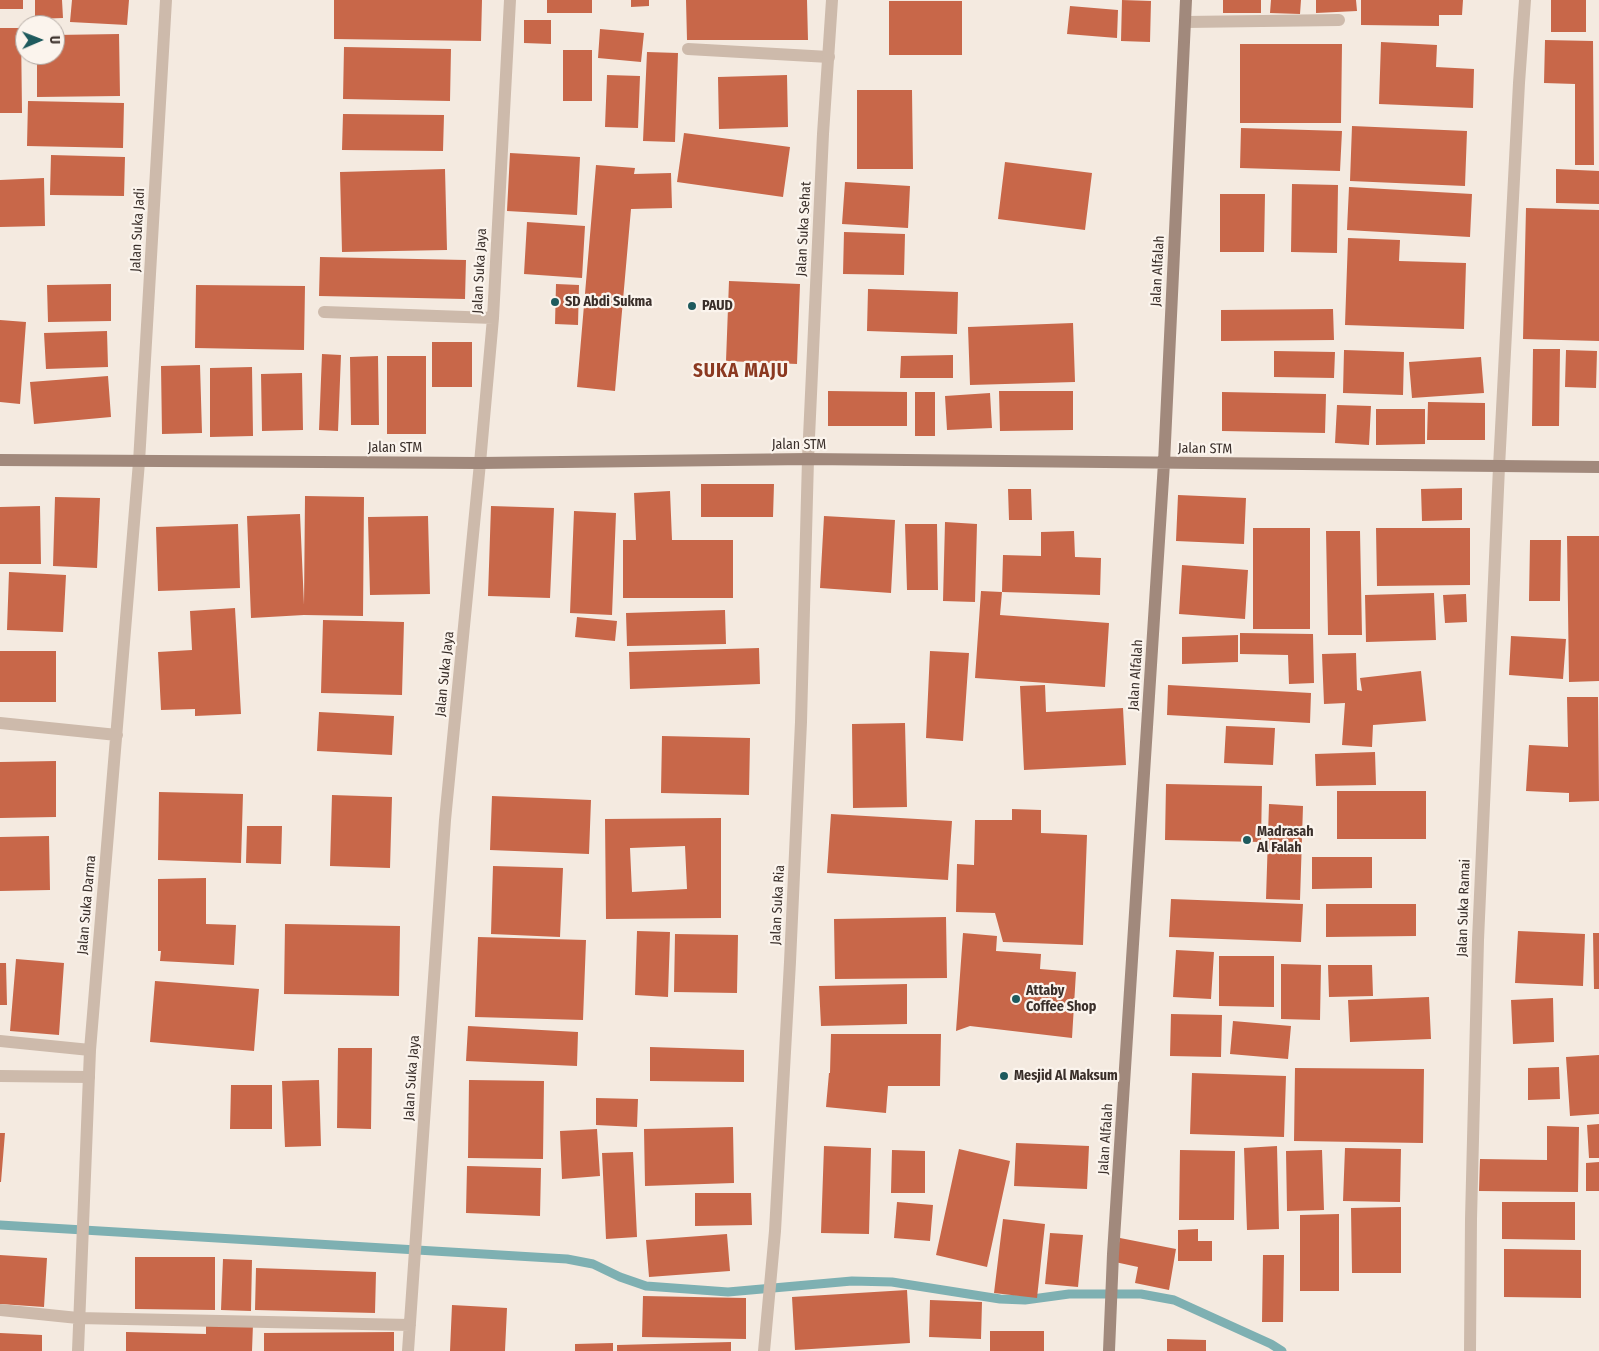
<!DOCTYPE html>
<style>
body{margin:0}
#map{position:relative;width:1599px;height:1351px;overflow:hidden;background:#f4eae0;font-family:"Fira Sans Condensed",sans-serif}
canvas{display:block}
.north{position:absolute;left:15px;top:15px;width:50px;height:50px;box-sizing:border-box;background:#fbf4ed;border:1px solid #aea59f;border-radius:50%;rotate:89deg;font-size:14px;font-weight:700;line-height:20px;text-align:center;color:#3a2f2a}
.north::after{content:'';display:block;margin:auto;width:18px;height:22px;background:#1e5a5d;clip-path:polygon(50% 0,100% 100%,50% 72%,0 100%)}
</style>
<div id="map">
<canvas width="1599" height="1351"></canvas>
<div class="north">U</div>
</div>
<script>
const context = document.querySelector('canvas').getContext('2d');
context.lineJoin = 'round';
function strokePath(path, color, width, dash) { context.strokeStyle = color; context.lineWidth = width; context.lineCap = dash ? 'butt' : 'round'; context.setLineDash(dash || []); context.stroke(path); }
function fillPath(path, color) { context.fillStyle = color; context.fill(path, 'evenodd'); }
function write(font, color, halo, rows, align = 'center') {
  context.font = font + ' "Fira Sans Condensed",sans-serif'; context.lineWidth = 4.5; context.setLineDash([]); context.textBaseline = 'middle'; context.strokeStyle = halo; context.fillStyle = color; for (const [text, x, y, turn = 0] of rows) {
    context.save(); context.translate(x, y); context.rotate((+turn || 0) * Math.PI / 180); context.textAlign = isNaN(turn) ? turn : align; if (halo) context.strokeText(text, 0, 0); context.fillText(text, 0, 0); context.restore();
  }
}
const stream = new Path2D(`
 M0,1225L567,1259L593,1264L620,1277L646,1286L728,1292L852,1281L892,1282L1000,1299L1025,1300L1069,1294H1141L1174,1300L1271,1344L1282,1351`);
const building = new Path2D(`
 M0,0H23V9H0Z
 M35,0H62L63,18L35,19Z
 M72,0H129L127,25L70,22Z
 M334,0H482L481,41L334,39Z
 M547,0H592V13H547Z
 M631,0H649V6L631,7Z
 M686,0H807L808,40H687Z
 M1122,0L1151,1L1150,42L1121,41Z
 M1223,0H1261V13H1223Z
 M1271,0H1301L1300,14L1270,13Z
 M1316,0H1356L1357,11L1316,13Z
 M1361,0H1463L1462,15H1439V26L1361,25Z
 M1551,0H1586V32H1551Z
 M889,1H962V55H889Z
 M1070,6L1118,10L1117,38L1067,34Z
 M524,20H551V44L524,43Z
 M0,28H21L22,113H0Z
 M600,29L644,33L641,62L598,58Z
 M119,34L120,96L37,97V55H55V35Z
 M1545,40L1593,41L1594,165H1575V84L1544,83Z
 M1381,42L1437,45L1436,67L1474,69L1473,108L1379,104Z
 M1240,44H1342L1341,123H1240Z
 M344,47L451,49L450,101L343,99Z
 M563,50H592V101H563Z
 M647,52L678,53L675,142L643,141Z
 M607,75L640,76L638,128L605,127Z
 M787,75L788,127L719,129L718,77Z
 M857,90H912L913,169H857Z
 M28,101L124,103L123,148L27,146Z
 M343,114L444,115L443,151L342,150Z
 M1352,126L1467,131L1465,186L1350,181Z
 M1241,128L1342,131L1340,171L1240,168Z
 M684,133L790,147L783,197L677,182Z
 M510,153L580,157L577,215L507,211Z
 M51,155L125,157L124,196L50,195Z
 M1005,162L1092,173L1085,230L998,219Z
 M596,165L635,168L634,174L671,173L672,208L631,209L615,391L577,387Z
 M445,169L447,250L342,252L340,172Z
 M1556,169L1599,171V204L1556,203Z
 M44,178L45,226L0,227V180Z
 M845,182L910,186L908,228L842,224Z
 M1292,184L1338,185L1337,253L1291,252Z
 M1349,187L1472,194L1470,237L1347,230Z
 M1220,194H1265L1264,252H1220Z
 M1526,208L1599,210V341L1523,339Z
 M527,222L585,226L582,278L524,274Z
 M844,232L905,234L904,275L843,274Z
 M1348,238L1400,240L1399,261L1466,263L1464,329L1345,325Z
 M320,257L466,260L465,299L319,296Z
 M729,281L800,284L797,364L726,361Z
 M111,284V321L48,322L47,285Z
 M556,284L579,285L578,325L555,324Z
 M196,285L305,286L304,350L195,348Z
 M868,289L958,292L957,334L867,331Z
 M1333,309L1334,340L1221,341V310Z
 M0,320L26,322L20,404L0,402Z
 M1073,323L1075,382L970,385L968,327Z
 M107,331L108,367L46,369L44,333Z
 M432,342H472V387H432Z
 M1533,349H1560L1559,426H1532Z
 M1344,350L1404,352L1403,395L1343,393Z
 M1566,350L1597,351L1596,388L1565,387Z
 M1274,351L1335,352L1334,378L1274,377Z
 M322,354L341,355L338,431L319,430Z
 M953,355V378H900L901,356Z
 M378,356L379,425H351L350,357Z
 M387,356H426V434H387Z
 M1481,357L1484,393L1412,398L1409,362Z
 M200,365L202,433L162,434L161,366Z
 M252,367L253,436L210,437V368Z
 M302,373L303,430L262,431L261,374Z
 M108,376L111,417L34,424L30,382Z
 M828,391L907,392V426H828Z
 M999,391H1073V430L1000,431Z
 M915,392H935V436H915Z
 M1222,392L1326,394L1325,433L1222,431Z
 M990,393L992,428L947,430L945,396Z
 M1428,402L1485,403V440H1427Z
 M1337,405L1371,406L1369,445L1335,443Z
 M1376,409H1425V444L1376,445Z
 M701,484H774L773,517H701Z
 M1462,488V520L1422,521L1421,489Z
 M1008,489H1031L1032,520H1009Z
 M670,491L672,540H733V598H623V540H636L634,493Z
 M1178,495L1246,498L1244,544L1176,541Z
 M305,496L364,497L363,616L304,615L251,618L247,516L300,514L304,605Z
 M55,497L100,498L97,568L53,566Z
 M40,506L41,564H0V507Z
 M491,506L554,508L550,598L488,596Z
 M574,511L616,513L612,615L570,613Z
 M428,516L430,594L370,595L368,517Z
 M824,516L895,520L891,593L820,588Z
 M945,522L977,524L975,602L943,601Z
 M238,524L240,588L158,591L156,527Z
 M905,524H937L938,590H907Z
 M1253,528H1310V629H1253Z
 M1376,528H1470V585L1377,586Z
 M1074,531L1075,557L1101,558L1100,595L1002,592L1003,555L1041,556V532Z
 M1326,531H1360L1362,635H1328Z
 M1567,536H1599V681L1569,682Z
 M1530,540H1561L1560,601H1529Z
 M1182,565L1248,570L1245,619L1179,614Z
 M9,572L66,575L63,632L7,630Z
 M981,591L1002,592L1000,615L1109,623L1105,687L975,678Z
 M1434,593L1436,640L1366,642L1365,595Z
 M1466,594L1467,622L1445,623L1443,595Z
 M235,608L241,714L195,716V709L161,710L158,652L192,650L190,611Z
 M725,610L726,644L627,646L626,613Z
 M577,617L617,621L615,641L575,637Z
 M323,620L404,622L402,695L321,693Z
 M1240,633L1313,634L1314,683L1289,684L1288,655L1240,654Z
 M1238,635V662L1182,664V637Z
 M1511,636L1566,639L1563,679L1509,675Z
 M759,648L760,684L630,689L629,652Z
 M0,651H56V702H0Z
 M930,651L969,653L963,741L926,738Z
 M1356,653L1357,690L1362,691L1360,678L1421,671L1426,721L1373,725L1372,747L1342,745L1345,703L1324,704L1322,654Z
 M1045,685L1046,712L1123,708L1126,765L1024,770L1020,686Z
 M1168,685L1311,693L1310,723L1167,715Z
 M1567,697H1598L1599,801L1569,802V793L1526,791L1529,745L1568,747Z
 M319,712L394,716L392,755L317,751Z
 M905,723L907,807L853,808L852,724Z
 M1226,726L1275,728L1273,765L1224,763Z
 M662,736L750,738L749,795L661,793Z
 M1375,752L1376,785L1316,786L1315,754Z
 M56,761V817L0,818V762Z
 M1166,784L1262,786L1261,842L1165,840Z
 M1337,791H1426V839H1337Z
 M159,792L243,794L241,863L158,860Z
 M332,795L392,797L390,868L330,866Z
 M492,796L591,800L589,854L490,850Z
 M1269,804L1303,806L1300,900L1266,899Z
 M1012,809L1041,810V833L1087,835L1083,945L1003,942L995,913L956,912L957,864L974,865L975,820H1012Z
 M831,814L952,821L948,880L827,873Z
 M721,818V918L606,919L605,819ZM685,846L687,889L632,892L630,848Z
 M247,826H282L281,864L246,863Z
 M49,836L50,890L0,891V837Z
 M1312,857H1372V888L1312,889Z
 M493,866L563,868L560,937L491,934Z
 M206,878V924L236,925L234,965L160,961L161,951H158V879Z
 M1171,899L1303,904L1301,942L1169,937Z
 M1326,904H1416V936L1326,937Z
 M946,917L947,978L835,979L834,919Z
 M285,924L400,926L399,996L284,994Z
 M637,931L670,932L668,997L635,995Z
 M1518,931L1585,934L1583,986L1515,983Z
 M963,933L997,936L996,951L1041,954L1040,969L1076,972L1072,1038L970,1026L956,1031Z
 M1593,933H1599V989H1594Z
 M675,934L738,935L737,993L674,992Z
 M478,937L586,940L583,1020L475,1017Z
 M1176,950L1214,952L1211,999L1173,997Z
 M1219,956H1274V1007L1219,1006Z
 M16,959L64,963L59,1035L10,1031Z
 M0,963H6L7,1005H0Z
 M1281,964L1321,965L1320,1020L1281,1019Z
 M1328,965H1372L1373,996L1329,997Z
 M155,981L259,989L254,1051L150,1042Z
 M907,984V1024L821,1026L819,986Z
 M1429,997L1431,1039L1350,1042L1348,1000Z
 M1553,998L1554,1042L1513,1044L1511,1000Z
 M1171,1014L1222,1015L1221,1057L1170,1056Z
 M1233,1021L1291,1026L1288,1059L1230,1054Z
 M468,1026L578,1032L577,1066L466,1061Z
 M831,1034H941L940,1086H888L886,1113L826,1107L829,1073H830Z
 M650,1047L744,1050V1082L650,1081Z
 M338,1048H372L371,1129L337,1128Z
 M1599,1055V1114L1570,1116L1566,1057Z
 M1559,1067L1560,1099L1528,1100V1068Z
 M1295,1068L1424,1069L1423,1143L1294,1141Z
 M1192,1073L1286,1076L1284,1137L1190,1134Z
 M319,1080L321,1146L285,1147L282,1081Z
 M469,1080L544,1081L543,1159L468,1158Z
 M231,1085H272V1129H230Z
 M596,1098L638,1099L637,1127L596,1125Z
 M1599,1124V1158H1589L1587,1125Z
 M1547,1126L1579,1127L1578,1192L1479,1191L1480,1159L1547,1160Z
 M733,1127L734,1183L645,1186L644,1129Z
 M597,1129L600,1176L562,1179L560,1131Z
 M0,1133H5L1,1182H0Z
 M1016,1143L1089,1146L1087,1189L1014,1186Z
 M824,1146L871,1148L869,1234L821,1233Z
 M1277,1146L1279,1229L1247,1230L1244,1148Z
 M1345,1148L1401,1149L1400,1202L1343,1201Z
 M959,1149L1010,1161L987,1267L936,1255Z
 M892,1150L925,1151V1193H891Z
 M1180,1150L1235,1151L1234,1220H1179Z
 M1322,1150L1324,1210L1287,1211L1286,1151Z
 M633,1152L637,1237L606,1239L602,1153Z
 M1599,1162V1191H1586V1163Z
 M467,1166L541,1168L540,1216L466,1213Z
 M695,1193H751L752,1225L695,1226Z
 M897,1202L933,1205L930,1241L894,1238Z
 M1502,1202H1575V1240L1502,1239Z
 M1401,1207V1273H1352L1351,1208Z
 M1339,1214V1291H1300V1215Z
 M1003,1219L1045,1224L1037,1298L994,1293Z
 M1198,1229V1241H1212V1261H1178V1230Z
 M1050,1233L1083,1235L1078,1287L1045,1284Z
 M727,1234L730,1271L649,1277L646,1240Z
 M1120,1238L1176,1249L1169,1290L1135,1283L1138,1267L1115,1262Z
 M1504,1249L1581,1250V1298L1504,1297Z
 M0,1255L47,1258L44,1307L0,1304Z
 M1263,1255H1284L1283,1322H1262Z
 M135,1257H215V1310L135,1309Z
 M223,1259L252,1260L251,1311L221,1310Z
 M256,1268L376,1272L375,1313L255,1310Z
 M907,1290L910,1343L795,1350L792,1297Z
 M643,1296L746,1298V1339L642,1337Z
 M930,1300L982,1302L981,1339L929,1337Z
 M452,1305L507,1308L505,1351H450Z
 M206,1323L253,1324L252,1351H126V1332L206,1334Z
 M990,1331H1044V1351H990Z
 M394,1332V1351H264V1333Z
 M0,1333L42,1335V1351H0Z
 M1167,1339L1206,1340V1351H1167Z
 M731,1342V1351H617V1345Z
 M613,1343V1351H575V1344Z`);
const lane = new Path2D(`
 M1185,22L1339,20
 M688,49L829,57
 M0,1076L89,1077`);
const street = new Path2D(`
 M324,312L493,318
 M0,723L117,735
 M0,1041L90,1050
 M0,1310L78,1318L410,1325
 M78,1351L90,1050L139,462L166,0
 M408,1351L445,820L480,463L493,318L510,0
 M764,1351L775,1231L790,962L801,722L808,459L823,134L832,0
 M1470,1351L1471,1219L1478,940L1499,467L1519,83L1525,0`);
const secondary = new Path2D(`
 M0,460L480,463L808,459L1599,467
 M1109,1351L1113,1254L1164,463L1186,0`);
const markers = [
 [555,302,5,"#1e5a5d"],
 [692,306,5,"#1e5a5d"],
 [1247,840,5,"#1e5a5d"],
 [1016,999,5,"#1e5a5d"],
 [1004,1076,5,"#1e5a5d"]
];
const streetNames = [
 ["Jalan Suka Sehat",804,229,-87],
 ["Jalan Suka Jadi",138,230,-87],
 ["Jalan Suka Jaya",480,271,-87],
 ["Jalan Alfalah",1158,271,-87],
 ["Jalan STM",799,445],
 ["Jalan STM",395,448],
 ["Jalan STM",1205,449,1],
 ["Jalan Suka Jaya",445,674,-84],
 ["Jalan Alfalah",1136,675,-86],
 ["Jalan Suka Darma",87,905,-85],
 ["Jalan Suka Ria",778,905,-87],
 ["Jalan Suka Ramai",1464,908,-88],
 ["Jalan Suka Jaya",412,1078,-86],
 ["Jalan Alfalah",1106,1139,-86]
];
const poiNames = [
 ["SD Abdi Sukma",565,302],
 ["PAUD",702,306],
 ["Madrasah",1257,832],
 ["Al Falah",1257,848],
 ["Attaby",1026,991],
 ["Coffee Shop",1026,1007],
 ["Mesjid Al Maksum",1014,1076]
];
const districtNames = [
 ["SUKA MAJU",741,372]
];
strokePath(stream, '#7eb0b2', 9);
fillPath(building, '#c86749');
strokePath(lane, '#cdbaab', 12);
strokePath(street, '#cdbaab', 12);
strokePath(secondary, '#a1897c', 12);
for (const [x, y, r, color] of markers) { const dot = new Path2D(); dot.arc(x, y, r, 0, 2 * Math.PI); context.fillStyle = color; context.fill(dot); strokePath(dot, '#fbf4ed', 2); }
write('14px', '#3a2f2a', '#fbf4ed', streetNames);
write('bold 14px', '#3a2f2a', '#fbf4ed', poiNames, 'left');
context.letterSpacing = '1px';
write('bold 19px', '#8b3921', '#fbf4ed', districtNames);
context.letterSpacing = '0px';
</script>
